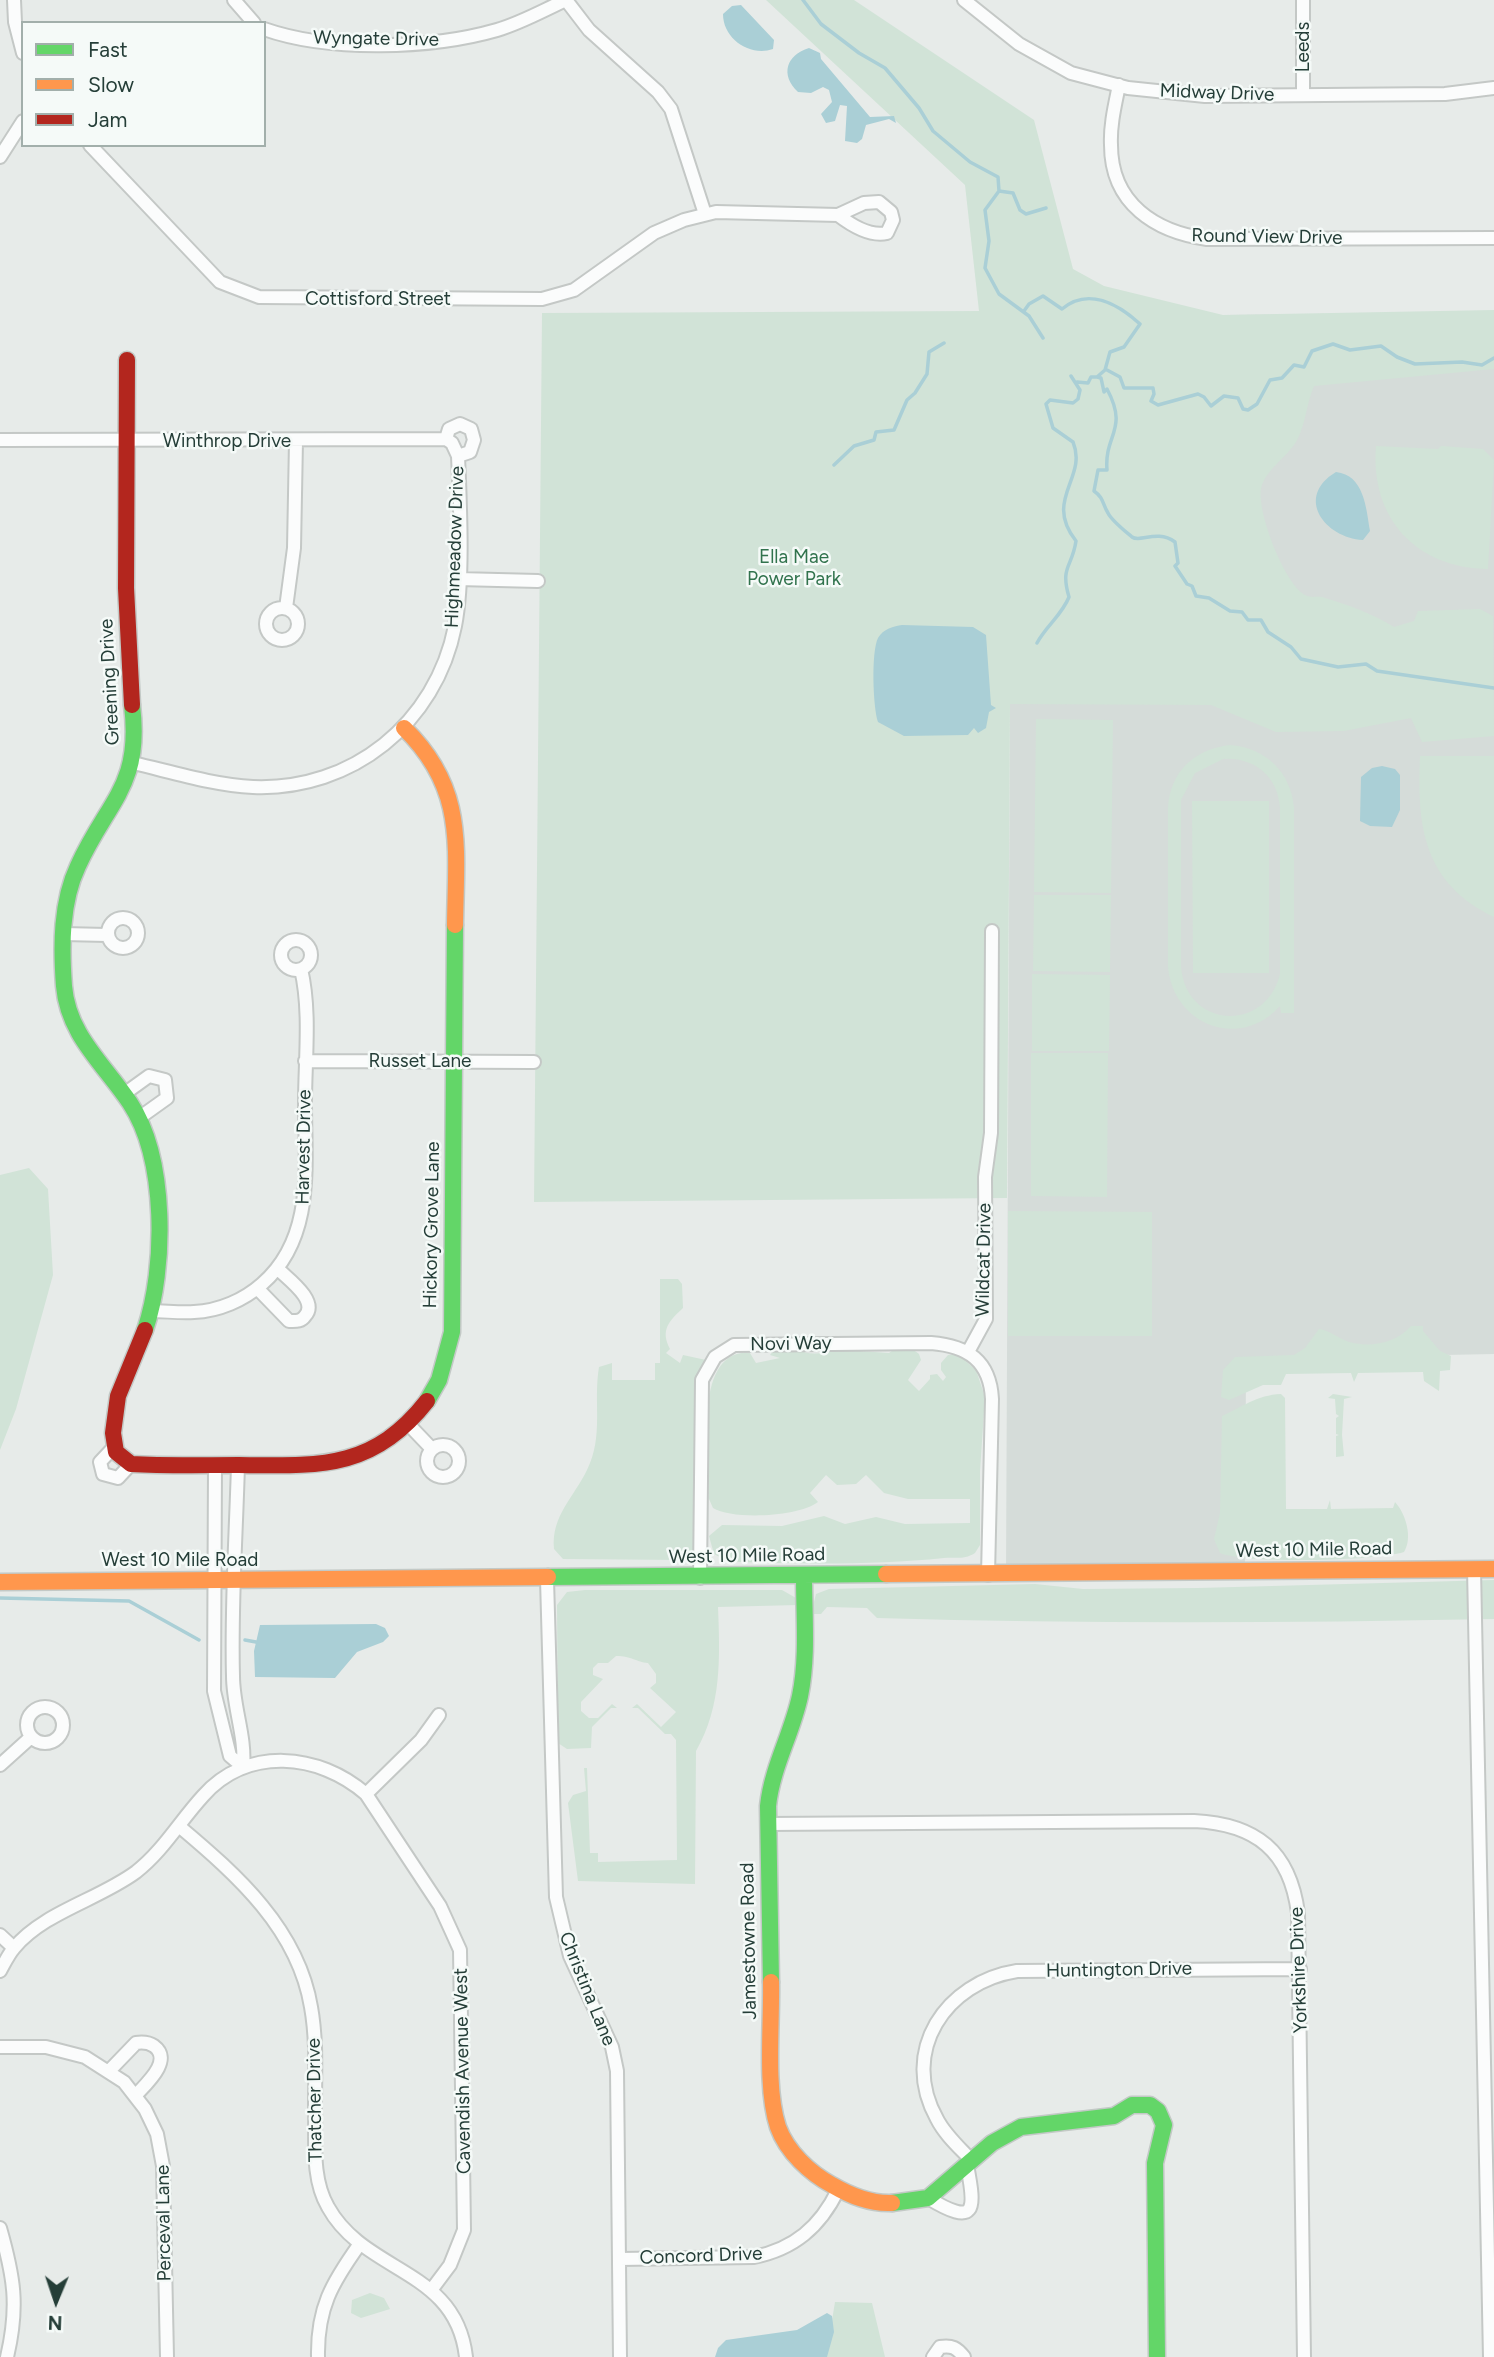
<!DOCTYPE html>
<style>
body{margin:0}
#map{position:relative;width:1494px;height:2357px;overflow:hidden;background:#e7ebe9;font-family:Figtree,sans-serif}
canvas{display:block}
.legend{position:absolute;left:21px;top:21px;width:245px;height:126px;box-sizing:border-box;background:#f5faf8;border:2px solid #a2afab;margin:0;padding:9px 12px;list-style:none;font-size:21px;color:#253e38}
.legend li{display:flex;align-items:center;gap:14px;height:35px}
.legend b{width:35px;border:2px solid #a2afab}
.north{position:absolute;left:21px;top:2266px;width:70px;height:70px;-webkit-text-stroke:5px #f5faf8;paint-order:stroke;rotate:182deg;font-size:19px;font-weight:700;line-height:28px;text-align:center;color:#253e38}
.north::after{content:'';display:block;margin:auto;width:24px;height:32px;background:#253e38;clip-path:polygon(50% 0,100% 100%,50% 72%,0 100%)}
</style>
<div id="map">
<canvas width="1494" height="2357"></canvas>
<ul class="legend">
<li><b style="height:9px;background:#63d668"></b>Fast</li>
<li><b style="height:9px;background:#ff974d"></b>Slow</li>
<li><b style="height:9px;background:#b3261e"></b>Jam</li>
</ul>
<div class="north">N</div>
</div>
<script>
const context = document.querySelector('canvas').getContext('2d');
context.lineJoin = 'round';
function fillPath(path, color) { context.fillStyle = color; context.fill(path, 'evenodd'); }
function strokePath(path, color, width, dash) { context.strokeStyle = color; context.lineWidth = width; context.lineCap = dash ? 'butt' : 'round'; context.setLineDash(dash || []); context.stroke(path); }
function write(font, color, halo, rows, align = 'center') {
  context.font = font + ' Figtree,sans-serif'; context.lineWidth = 5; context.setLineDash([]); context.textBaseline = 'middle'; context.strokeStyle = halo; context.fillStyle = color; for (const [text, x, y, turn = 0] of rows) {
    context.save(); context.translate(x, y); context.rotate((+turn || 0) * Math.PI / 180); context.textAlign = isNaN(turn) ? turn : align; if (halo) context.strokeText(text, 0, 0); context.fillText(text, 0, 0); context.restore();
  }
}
const built = new Path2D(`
 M1494,312V1354L1246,1359L1245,1571L1006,1574L1010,704L1223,315Z`);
const green = new Path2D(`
 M766,0H854L1034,120L1073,269L1104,286L1223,315L1494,310V369L1314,386C1306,404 1306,425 1296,442C1287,457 1264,471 1261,489C1257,512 1284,583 1305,595C1312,599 1318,595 1325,598C1349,605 1373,614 1394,627L1414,621L1418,611L1480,609L1493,616L1494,736L1422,742L1411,718L1344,731L1276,732L1211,705L1010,704L1007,1198L534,1202L542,313L979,311L965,185Z
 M1441,446L1483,449L1494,460L1488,569C1416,568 1370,518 1376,446L1438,449Z
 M1036,719L1113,720L1111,893L1034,892Z
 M1230,745C1266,748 1291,772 1294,808V1013H1281L1280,1006C1240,1051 1173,1025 1168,967V808C1170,772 1194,749 1230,745ZM1223,759C1254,757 1278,776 1280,808V974C1265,1034 1186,1028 1181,967V800L1195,773Z
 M1420,756H1494V917C1423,883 1417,826 1420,756Z
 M1192,801H1269V973H1193Z
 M1034,895H1111L1110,972L1033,971Z
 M1032,974L1110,975L1109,1051H1032Z
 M1031,1053H1108L1107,1197L1031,1196Z
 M29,1168L48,1189L53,1275L16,1409L0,1450V1175Z
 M1008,1211L1152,1212V1336H1008Z
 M660,1279H678L682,1284L683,1308C669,1321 660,1330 670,1349L666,1353L680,1363L683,1355L706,1360L695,1394L693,1552L682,1560L563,1559L554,1549C551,1516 574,1497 587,1470C604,1436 593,1402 599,1367L612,1363V1380H655V1363H660Z
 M1411,1326H1423V1331L1440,1351L1451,1356L1450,1370L1440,1371L1439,1391L1424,1381L1423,1372L1358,1373L1354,1382L1351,1373L1286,1374L1281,1385H1263L1229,1400L1221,1397L1223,1370L1235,1357L1294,1355L1305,1348L1319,1329C1329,1330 1339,1339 1349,1342C1370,1348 1397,1343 1411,1326Z
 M798,1349C806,1355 823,1355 831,1349L889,1353C896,1346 912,1347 919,1354L921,1360L908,1380L919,1391L930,1379V1375L937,1374L943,1381L946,1377L941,1370V1363L948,1355L958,1354L976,1370L985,1397L980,1471V1545L975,1553C964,1560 956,1557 944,1558C877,1565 807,1564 739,1562L725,1560L714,1554L709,1536L722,1525L782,1526L824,1516L845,1524L876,1517L905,1524L970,1523V1499H908L884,1493L866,1475L856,1484L837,1485L826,1475L810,1493L818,1502C799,1517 732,1520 713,1508L709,1499C709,1463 691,1348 750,1353L756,1363L780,1358L770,1355L774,1350Z
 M1281,1394L1285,1398L1286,1509H1327L1330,1500L1331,1509L1393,1508L1395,1502C1406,1514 1413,1538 1404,1552C1375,1561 1247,1564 1220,1553L1214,1539L1220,1513L1222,1416C1242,1407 1257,1395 1281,1394Z
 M1333,1394L1352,1397L1344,1399L1342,1435L1344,1456L1336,1457V1436L1339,1435L1336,1434V1418L1339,1416L1336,1414L1335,1399L1328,1398Z
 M1494,1580V1619C1288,1623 1083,1624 877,1618L867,1608L827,1607L821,1614H811L816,1594L829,1589L1035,1584L1083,1589L1198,1588Z
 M585,1590H782L796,1598L798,1605L718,1607C720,1657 722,1706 696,1751L695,1884L578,1881L568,1803L573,1795L586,1791L584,1768H587L590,1853H598V1862L677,1860L676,1740L671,1734H665L638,1708H632L637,1704L661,1727L676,1712L650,1688L656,1683V1674L648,1663C636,1662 632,1656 616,1656L608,1663H598L593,1668V1675L603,1679L581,1702V1711L589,1718H598L612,1704L617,1708H611L592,1727L591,1748L567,1749L558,1743L557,1605L567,1592Z
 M370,2293L384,2298L390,2309L361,2318L351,2313L352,2300Z
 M835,2302L872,2303L885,2357H826Z`);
const water = new Path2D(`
 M741,5L774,40L773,49C750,57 723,39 723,14L732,6Z
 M809,48L820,53L821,59L870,117L894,116L896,123L889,119L866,125L862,139L857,143L845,141L847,106L840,105L835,121L826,123L821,114L832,102L829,90L823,87L811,93L798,92C780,75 786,55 809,48Z
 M1336,472C1364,475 1366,507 1370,531L1363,540C1325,538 1294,497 1336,472Z
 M902,625L973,627L986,635L991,705L996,708L989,712L986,728L978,733L974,728L968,735L904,736L878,722C873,707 871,652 878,638C883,629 894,626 902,625Z
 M1382,766L1395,769L1400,775V810L1392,827L1370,826L1360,821L1361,777L1372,768Z
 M376,1624L385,1628L389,1636L383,1642L357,1652L335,1678L255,1677L254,1651L260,1625Z
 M827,2313L832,2316L834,2332L827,2357H715L718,2348L726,2340L797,2330Z`);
const stream = new Path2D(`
 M803,0L821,24L859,53L885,68L919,108L933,131L970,162L998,177L999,191L985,210L989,241L985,268L999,294L1029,316L1043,338
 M999,191L1013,193L1020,210L1026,214L1046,208
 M1024,311L1029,304L1043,296L1062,309C1088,287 1118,304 1140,324L1124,347L1110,352L1105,370L1097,377L1101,378L1104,392L1107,389C1129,430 1104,434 1107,470H1098L1094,491C1104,498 1102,503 1108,513C1112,521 1125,531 1132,537C1140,543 1157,529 1175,542L1178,563L1175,566L1187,584L1192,586L1196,596L1209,598L1230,611L1242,612L1248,620H1261L1268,632L1291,647L1301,659L1338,667L1366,664L1377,671L1494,688
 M1107,370L1120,377L1124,388H1153L1154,394L1151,401L1158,405L1198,394L1204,397L1211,406L1224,396L1238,398L1243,409L1248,410L1257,404L1270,380L1282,378L1294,365L1304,367L1312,351L1333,344L1350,350L1381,346L1397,357L1415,364L1462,362L1482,365L1494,358
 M1077,382L1088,383L1091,377H1097
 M834,465L854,446L874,440L876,432L894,430L907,400L915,393L927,374L929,352L944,343
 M1037,643C1046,626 1062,615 1069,597C1060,566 1072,568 1076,541C1043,499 1088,478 1073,442L1053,428L1046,404L1050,400L1073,403L1078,399L1080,390L1071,376
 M0,1598L129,1601L199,1640
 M245,1640L256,1642`);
const street = new Path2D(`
 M14,0L15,22L23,53
 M234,0L254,23
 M566,0L589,30L658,92L671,109L705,214
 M964,0L1019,44L1071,73L1128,88L1205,96L1445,94L1494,88
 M1303,0V94
 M264,29C329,52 431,49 497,30C521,23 544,10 566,0
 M1119,85C1115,105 1110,125 1111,145C1111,204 1156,232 1207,239L1494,238
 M90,145L220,282L259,297L542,299L574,290L654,233L684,220L716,212L838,215L864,203L879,202L891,212L893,220L887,233C870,237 851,225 838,215
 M0,157L23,121
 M446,439L449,429L460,424L471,429L474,440L470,452L458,456
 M0,440L446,439L452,443L458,456C460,504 464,580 455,626C436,723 352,791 253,787C213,785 172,772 133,763
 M458,579L538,581
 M286,608L294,548L296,441
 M266 624a16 16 0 1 1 32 0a16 16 0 1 1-32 0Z
 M108 933a15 15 0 1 1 30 0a15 15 0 1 1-30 0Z
 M63,934L107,935
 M281 955a15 15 0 1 1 30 0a15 15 0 1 1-30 0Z
 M305,1061L534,1062
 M124,1094L149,1076L165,1080L167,1098L139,1118
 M257,1288L289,1321C295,1321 301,1322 305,1316C319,1301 288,1279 278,1269
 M151,1311C165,1311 180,1313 194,1312C219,1311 244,1300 262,1284C315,1238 305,1166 305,1103C305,1060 311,1011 301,969
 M968,1352L986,1319L985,1177L991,1133L992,931
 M410,1426L432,1449
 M427 1461a16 16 0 1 1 32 0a16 16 0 1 1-32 0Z
 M115,1446L100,1462L103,1474L118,1478L131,1464
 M215,1465L214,1691L230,1756L243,1767C246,1737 233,1707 233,1676C231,1606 236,1536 238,1465
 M1474,1569L1490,2357
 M700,1578L702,1380L715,1357L734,1345L931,1343C968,1346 990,1361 992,1399L988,1575
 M547,1579L556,1897L570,1956L612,2047L617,2071L620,2357
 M27 1725a18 18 0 1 1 36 0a18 18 0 1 1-36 0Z
 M0,1765L30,1738
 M366,1794L421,1740L439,1715
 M768,1824L1194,1821C1256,1824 1290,1851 1298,1913L1304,2357
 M180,1827C237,1875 298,1929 311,2007C317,2040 315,2075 315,2108C316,2140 311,2178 328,2207C365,2274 456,2268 466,2357
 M0,1935L14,1948
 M0,1971C4,1964 8,1955 14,1948C44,1912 98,1900 136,1872C163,1851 180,1821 203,1796C247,1746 319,1753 366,1794L440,1906L460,1950L464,2230L450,2265L432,2289
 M0,2047H46L85,2057L124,2082L145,2109L157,2134L163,2166L167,2357
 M110,2070L136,2043C143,2042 148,2042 154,2046C173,2060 147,2083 136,2095
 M972,2161C960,2148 945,2135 937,2119C899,2051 946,1982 1017,1971L1300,1969
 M928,2198C976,2227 976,2211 967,2165
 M0,2228C14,2277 19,2306 7,2357
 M620,2259L754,2257C794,2249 820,2227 838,2190
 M318,2357C317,2308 332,2283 359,2245
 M933,2357L940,2347C952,2345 957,2348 964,2357`);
const fast = new Path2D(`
 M132,705C142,786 108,800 78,866C61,902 61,946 64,986C68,1035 104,1064 130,1103C167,1159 166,1268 145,1330
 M427,1401L439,1380L452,1332L455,925
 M548,1577L886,1574
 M771,1982L768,1806C772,1767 792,1734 800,1696C808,1657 804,1616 804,1576
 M892,2203L928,2198L992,2143L1021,2127L1114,2116L1132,2105H1150L1158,2111L1164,2125L1155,2163L1157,2357`);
const slow = new Path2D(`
 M404,728C466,788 456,846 455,925
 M886,1574L1494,1569
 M0,1582L548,1577
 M771,1982C772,2025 765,2087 778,2127C787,2152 810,2173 832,2185C851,2196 870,2204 892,2203`);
const jam = new Path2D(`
 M127,360L126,588L132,705
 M145,1330L118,1396L113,1433L116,1452L131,1464C167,1466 203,1465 239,1465C319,1466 373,1470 427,1401`);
const streetNames = [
 ["Wyngate Drive",376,39,1],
 ["Leeds",1303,47,-90],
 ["Midway Drive",1217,93,2],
 ["Round View Drive",1267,237,1],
 ["Cottisford Street",378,299],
 ["Winthrop Drive",227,441],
 ["Highmeadow Drive",455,547,-88],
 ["Greening Drive",110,682,-93],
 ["Russet Lane",420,1061],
 ["Harvest Drive",304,1147,-89],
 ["Hickory Grove Lane",432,1225,-89],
 ["Wildcat Drive",984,1260,-89],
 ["Novi Way",791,1344,-1],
 ["West 10 Mile Road",1314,1550,-1],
 ["West 10 Mile Road",747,1556,-1],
 ["West 10 Mile Road",180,1560],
 ["Jamestowne Road",749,1941,-91],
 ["Huntington Drive",1119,1970,-1],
 ["Yorkshire Drive",1299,1970,-92],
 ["Christina Lane",587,1989,68],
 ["Cavendish Avenue West",463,2071,-91],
 ["Thatcher Drive",315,2100,-91],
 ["Perceval Lane",164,2223,-91],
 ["Concord Drive",701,2256,-2]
];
const parkNames = [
 ["Ella Mae",794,557],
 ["Power Park",794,579]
];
fillPath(built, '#d5dcd9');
fillPath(green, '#d1e3d7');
fillPath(water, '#aacfd6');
strokePath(stream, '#aacfd6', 3.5);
strokePath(street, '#c4c8c6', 16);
strokePath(fast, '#c3c9c6', 19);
strokePath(slow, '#c3c9c6', 19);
strokePath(jam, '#c3c9c6', 19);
strokePath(street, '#fbfcfc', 12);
strokePath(fast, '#63d668', 16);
strokePath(slow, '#ff974d', 16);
strokePath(jam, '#b3261e', 16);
write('19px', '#253e38', '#f5faf8', streetNames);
write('19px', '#31734d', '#f5faf8', parkNames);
</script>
